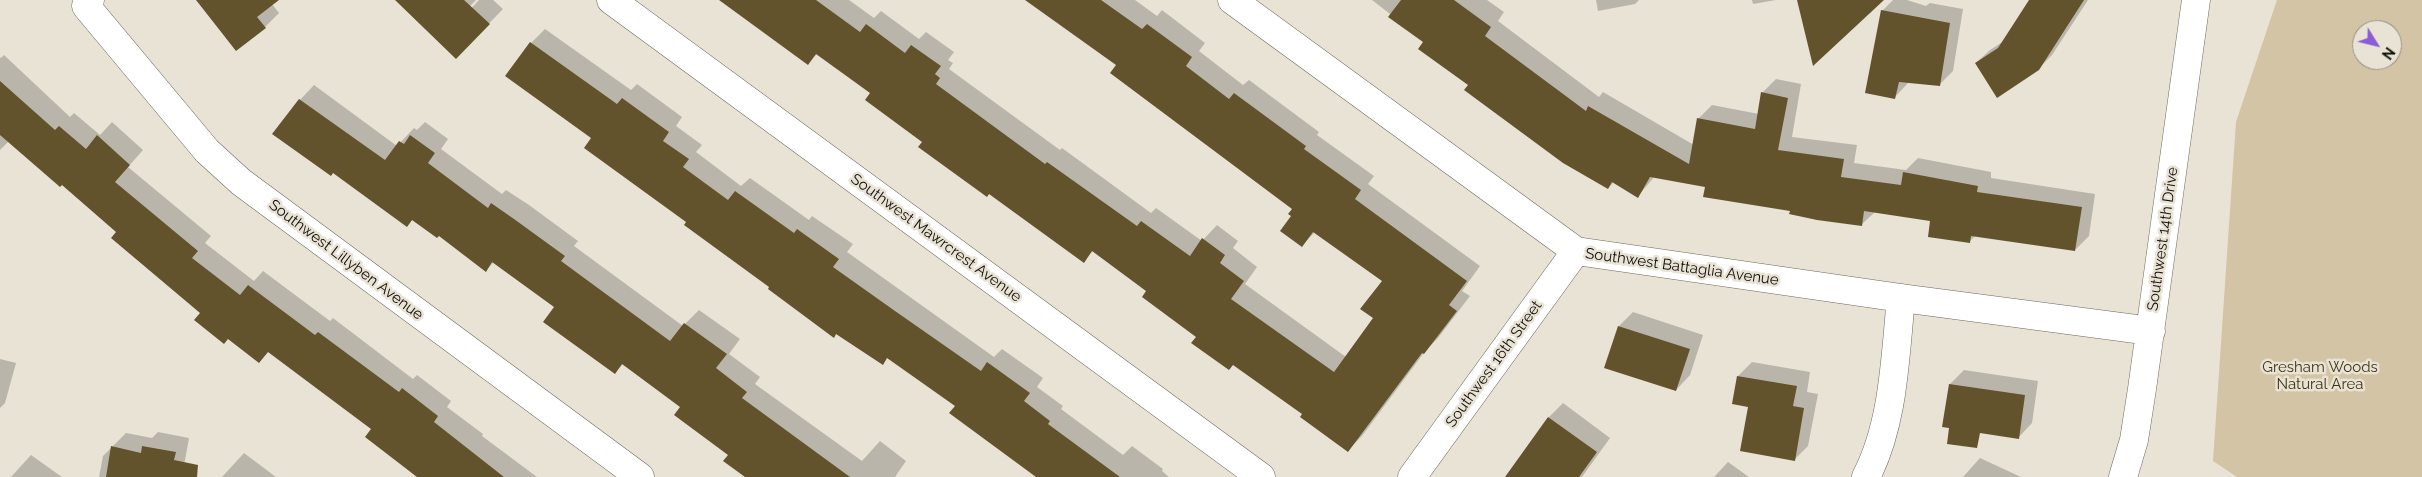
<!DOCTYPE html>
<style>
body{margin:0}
#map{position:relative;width:2422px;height:477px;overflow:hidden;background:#e9e3d5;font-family:Raleway,sans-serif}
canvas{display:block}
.north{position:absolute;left:2352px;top:20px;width:50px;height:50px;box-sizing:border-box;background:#e9e3d5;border:1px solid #938e84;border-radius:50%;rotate:126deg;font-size:14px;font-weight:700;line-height:20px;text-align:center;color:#110f0a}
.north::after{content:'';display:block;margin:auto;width:18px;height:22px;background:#8a5cd6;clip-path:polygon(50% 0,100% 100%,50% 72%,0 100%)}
</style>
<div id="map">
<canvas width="2422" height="477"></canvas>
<div class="north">N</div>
</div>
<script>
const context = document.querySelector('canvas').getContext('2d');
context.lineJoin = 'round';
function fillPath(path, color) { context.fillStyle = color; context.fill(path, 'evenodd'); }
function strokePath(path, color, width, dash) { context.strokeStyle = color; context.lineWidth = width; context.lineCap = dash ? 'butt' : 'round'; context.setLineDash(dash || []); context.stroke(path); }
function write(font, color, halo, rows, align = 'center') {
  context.font = font + ' Raleway,sans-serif'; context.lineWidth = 5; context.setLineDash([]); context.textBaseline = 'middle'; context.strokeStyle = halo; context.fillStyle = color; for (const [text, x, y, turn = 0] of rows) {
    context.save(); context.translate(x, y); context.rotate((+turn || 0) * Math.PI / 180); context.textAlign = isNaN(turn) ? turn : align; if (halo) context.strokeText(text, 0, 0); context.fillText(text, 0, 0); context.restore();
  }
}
const green = new Path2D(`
 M2277,0H2422V477H2237L2213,461L2236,122ZM2362,30H2392V60H2362Z`);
const shadow = new Path2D(`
 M207,0H277L272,4L279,13L265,27Z
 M405,0H476L466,10L468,12L479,0H493L503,9L470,43Z
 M746,0H849L874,18L881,11L919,39L926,32L954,52L948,60L953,63L949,69L1060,150L1062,148L1151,213L1156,208L1202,241L1217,225L1238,241L1233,248L1257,267L1245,284L1346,357L1374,318L1384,281L1315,232L1302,245L1293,215V209L1117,65L1028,0H1135L1157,16L1162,10L1205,43L1199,51L1243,85L1249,80L1319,132L1317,135L1374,176L1368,184L1480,266L1462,291L1470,296L1438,338L1426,350L1362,436L1348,450L1304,414L1198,337L1148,291L1094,250L1083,261L990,193L924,142L872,93L817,54L807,63Z
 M1372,0H1487L1504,12L1498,21L1599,97L1603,92L1694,145L1698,119L1712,105L1759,114L1762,93L1776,79L1801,84L1792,137L1857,145L1854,163L1906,170L1918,158L1991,172V178L2095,194L2089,236L2075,250L1976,235L1969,242L1932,220L1875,212L1862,224L1791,210L1707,186L1655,176L1638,196L1614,182L1608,188L1470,84L1425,41Z
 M1596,0H1639L1635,4L1598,11Z
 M1752,0H1776L1753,4Z
 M1893,0H1907L1926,6L1930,3L1963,9L1953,71L1939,85L1909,82L1894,98L1882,11Z
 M2030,0H2088L2052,55L2038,69L1976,63L1990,50L2004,41Z
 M545,29L631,90L637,84L682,117L676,126L702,145L696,152L741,186L750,178L809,220L812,216L853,244L847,252L994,357L1002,349L1043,378L1037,387L1063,406L1061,409L1123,455L1132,446L1163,469L1162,471L1169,477H1041L956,406L888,357L882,363L771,287L688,222L593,138L507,76L531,43Z
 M4,55L70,117L74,113L100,135L112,122L143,150L128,167L211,236L205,243L254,281L263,271L330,321L333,318L413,379L417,375L451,401L447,407L483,434L482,436L537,477H419L373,429L269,351L259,361L202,312L118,232L62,183L9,141L0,150V57L1,58Z
 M314,85L397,146L414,128L417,130L425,122L448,139L441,149L502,194L506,190L529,205L578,241L574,246L683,326L699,310L740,339L729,354L760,377L755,384L862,461L880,441L906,461L895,477H747L729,454L682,406L624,363L615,372L556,307L494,262L486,270L439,235L413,219L407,226L300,100Z
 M1633,312L1703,335L1690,375L1676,390L1619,326Z
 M0,359L16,363L5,403L0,408Z
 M1752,362L1810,372L1807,392L1818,394L1808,446L1794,460L1750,405L1738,376Z
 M1964,370L2038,381L2032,423L2018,438L1944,426L1950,384Z
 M1563,403L1610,438L1582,477H1507L1549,417Z
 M158,432L189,438L182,477H99L103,456L126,433L152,438Z
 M244,453L276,477H222Z
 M31,455L62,477H11Z
 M1980,458L2021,477H1963Z
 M1728,462L1749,477H1714Z`);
const building = new Path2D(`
 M196,0H279L257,17L266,28L236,51Z
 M395,0H464L490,24L456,59Z
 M719,0H816L860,32L866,24L905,53L911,45L941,66L935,74L940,78L936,84L1045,164L1047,162L1137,226L1141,221L1190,256L1202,238L1225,255L1220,263L1244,281L1231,299L1334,372L1373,318L1360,309L1382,281L1313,232L1302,247L1280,231L1291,216L1288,214L1292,209L1110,73L1116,65L1025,0H1101L1142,29L1147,24L1192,57L1186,66L1229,99L1234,93L1306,146L1304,149L1361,190L1355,199L1467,281L1449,305L1457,311L1424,354L1422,353L1348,452L1300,417L1302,414L1233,365L1229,370L1191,343L1196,337L1142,297L1146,291L1092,251L1084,263L989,194L987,197L918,147L922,142L865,100L870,93L816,54L808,65Z
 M1401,0H1454L1491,27L1485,36L1586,111L1588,106L1689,164L1697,118L1755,129L1761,92L1788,98L1778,150L1844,159L1841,177L1901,185L1903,172L1978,186L1977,192L2082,207L2075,251L1971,236L1970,243L1928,237L1930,221L1864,211L1862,226L1817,220L1789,214L1790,211L1703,197L1705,187L1650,177L1638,198L1612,182L1608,189L1563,163L1464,90L1468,85L1418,49L1423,42L1388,17Z
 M1797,0H1884L1813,66Z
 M2029,0H2084L2039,70L1997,98L1975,63L1998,48Z
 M1881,10L1950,23L1940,86L1899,82L1895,99L1865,93Z
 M530,42L617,104L622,98L669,132L663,141L689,159L683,167L728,200L735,191L794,233L797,229L839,259L833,267L895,311L981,371L987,362L1030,393L1024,401L1050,421L1048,424L1120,477H1036L949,413L955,406L887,358L883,365L836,334L834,338L768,289L769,287L684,225L686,222L584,148L591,138L505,76Z
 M0,81L55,130L59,126L86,149L97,135L130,165L115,182L198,251L192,258L240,295L248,285L315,335L318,332L399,392L402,388L438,416L434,422L504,477H417L365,437L371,429L268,352L259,363L228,339L224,344L194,320L200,313L111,238L116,232L62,185L60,187L0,135Z
 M299,99L385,160L399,141L404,144L410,135L435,153L428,163L488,208L491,203L514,219L565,256L561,261L670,341L684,323L727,354L716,368L747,392L742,398L850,477H745L723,461L728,455L674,415L680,407L622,364L615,374L543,322L554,307L492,262L486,272L439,236L437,238L412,220L407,227L333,173L331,176L272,134Z
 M1618,326L1690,349L1676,391L1604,368Z
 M1737,376L1797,386L1793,406L1804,408L1795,461L1740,451L1748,407L1732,404Z
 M1949,384L2025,395L2019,439L1980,433L1977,448L1947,444L1949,428L1942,427Z
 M1548,417L1597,452L1579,477H1505Z
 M111,446L141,453L142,446L176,452L174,460L198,465L197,477H106Z`);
const minor = new Path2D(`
 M90,0L86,6L207,151L241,182L640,477
 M611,0L1261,477
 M1232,0L1576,251L1901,298L2151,331
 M1412,477L1576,251
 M1866,477C1894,423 1895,357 1901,298
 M2123,477L2134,440L2142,389L2196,0`);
const streetNames = [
 ["Southwest Mawrcrest Avenue",936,238,36],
 ["Southwest 14th Drive",2163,239,-82],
 ["Southwest Lillyben Avenue",346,260,37],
 ["Southwest Battaglia Avenue",1682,267,8],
 ["Southwest 16th Street",1494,364,-54]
];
const parkNames = [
 ["Gresham Woods",2320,367],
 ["Natural Area",2320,384]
];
fillPath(green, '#d2c4a4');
fillPath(shadow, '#0003');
fillPath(building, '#62532c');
strokePath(minor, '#6e695d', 29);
strokePath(minor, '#fff', 28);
write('15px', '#110f0a', '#e9e3d5', streetNames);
write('15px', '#413411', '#e9e3d5', parkNames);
</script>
